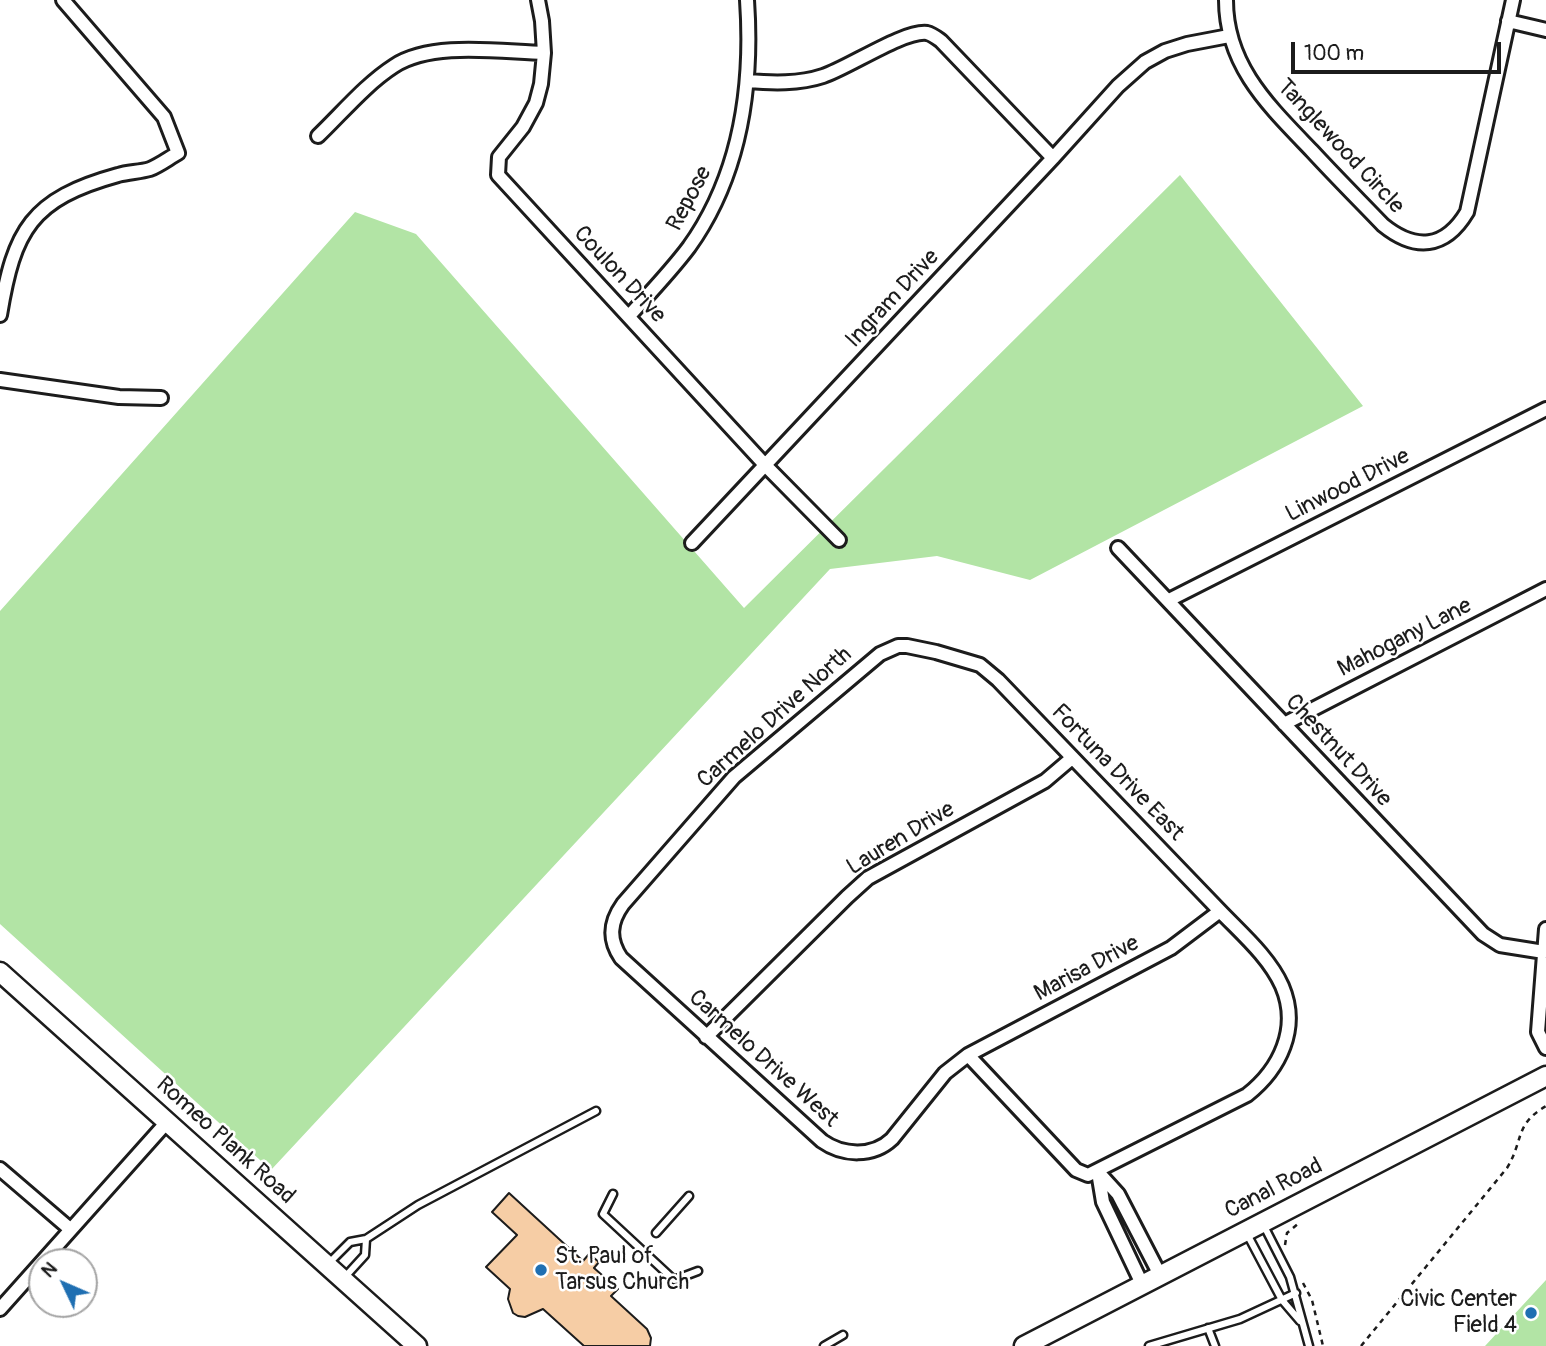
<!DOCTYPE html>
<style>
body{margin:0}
#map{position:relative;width:1546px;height:1346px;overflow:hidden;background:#fff;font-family:Pangolin,sans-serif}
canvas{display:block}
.north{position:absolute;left:28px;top:1248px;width:70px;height:70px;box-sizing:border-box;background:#fff;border:2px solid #a4a4a4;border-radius:50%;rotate:314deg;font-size:19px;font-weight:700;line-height:28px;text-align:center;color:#1c1c1c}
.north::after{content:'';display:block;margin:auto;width:24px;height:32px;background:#1f6fb2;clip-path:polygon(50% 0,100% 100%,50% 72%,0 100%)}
.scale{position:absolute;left:1291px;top:42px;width:210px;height:32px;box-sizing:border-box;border:4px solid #1c1c1c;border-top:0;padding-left:9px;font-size:21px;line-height:24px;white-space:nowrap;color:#1c1c1c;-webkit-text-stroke:5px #fff;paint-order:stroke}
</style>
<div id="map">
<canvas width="1546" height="1346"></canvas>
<div class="north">N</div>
<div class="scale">100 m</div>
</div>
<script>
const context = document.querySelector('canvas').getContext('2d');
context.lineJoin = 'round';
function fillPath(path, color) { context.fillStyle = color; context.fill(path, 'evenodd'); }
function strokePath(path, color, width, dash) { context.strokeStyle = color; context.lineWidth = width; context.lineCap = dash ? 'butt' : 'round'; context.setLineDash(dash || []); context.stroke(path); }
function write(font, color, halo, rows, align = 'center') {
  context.font = font + ' Pangolin,sans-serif'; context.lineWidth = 5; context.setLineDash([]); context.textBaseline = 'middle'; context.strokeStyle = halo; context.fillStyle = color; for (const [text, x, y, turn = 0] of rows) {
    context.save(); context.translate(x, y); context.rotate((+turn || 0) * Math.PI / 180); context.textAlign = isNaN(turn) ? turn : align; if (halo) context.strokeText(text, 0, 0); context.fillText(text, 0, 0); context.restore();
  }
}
const green = new Path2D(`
 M1180,175L1363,406L1030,580L937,556L830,569L271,1170L0,924V611L355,212L416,234L744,608Z
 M1546,1280V1346H1485Z`);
const building = new Path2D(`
 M509,1193L583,1261L589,1254L599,1262L594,1268L618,1289L611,1296L647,1329L651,1338L650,1346H584L543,1309L525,1317L518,1316L513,1313L508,1299L510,1289L486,1267L517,1235L492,1212Z`);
const path = new Path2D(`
 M1285,1245L1287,1233L1299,1223
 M1303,1283L1312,1300L1323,1346
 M1361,1346L1507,1168C1524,1140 1514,1125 1546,1106`);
const lane = new Path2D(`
 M613,1194L603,1214L674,1280L698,1271
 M1263,1224L1290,1277L1309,1346
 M1246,1232L1282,1300L1300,1321
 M656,1233L689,1196
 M366,1239L418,1205L596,1111
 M329,1263L350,1242L366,1239L365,1255L344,1278
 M1208,1328L1215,1346
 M824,1346L843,1335
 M1149,1346L1240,1319L1296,1293`);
const street = new Path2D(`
 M538,0L542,21L544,53L541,84L536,103L523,127L499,157L498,175L766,466L839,540
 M1226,0C1226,66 1269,106 1312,151C1335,176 1359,200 1383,225C1415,251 1445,249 1467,212L1513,0
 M1508,21L1546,30
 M747,81C772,83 799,84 823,76C848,68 904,30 927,33C932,34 937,38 941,41L1053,158
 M318,136C342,113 366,84 394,66C432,41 501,52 544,53
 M0,315C14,230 31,199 118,175C128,172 140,172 150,169C160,165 169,158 178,153L164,117L63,0
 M629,316C649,294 671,271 689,247C741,174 753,87 747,0
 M0,380L119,397L161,398
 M692,543L1053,158L1118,86L1145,62L1165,51L1187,44L1229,36
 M1118,548L1483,934L1500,945L1544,952
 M1169,600L1546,409
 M1284,724L1546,589
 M1546,929L1538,1032L1546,1048
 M706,1037L847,897L868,878L1045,781L1072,758
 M968,1055L1076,1170L1088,1175L1247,1095C1280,1069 1300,1028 1282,986C1269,957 1242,934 1220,911L998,680L980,665L936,652L907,646H898L880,654L734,777L623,904C610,922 608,939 621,958L822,1141C843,1156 873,1157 892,1139L945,1073L968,1055L1171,948L1220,911
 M0,1169L70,1229
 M1142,1284L1103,1202L1098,1172L1118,1194L1160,1275
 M0,1309L167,1122`);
const secondary = new Path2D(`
 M0,972L417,1346
 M1024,1346L1546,1076`);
const markers = [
 [541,1270,7,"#1f6fb2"],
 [1531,1313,7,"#1f6fb2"]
];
const streetNames = [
 ["Tanglewood Circle",1340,147,47],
 ["Repose",690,199,-62],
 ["Coulon Drive",619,275,47],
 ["Ingram Drive",893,299,-47],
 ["Linwood Drive",1348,486,-27],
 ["Mahogany Lane",1405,638,-27],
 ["Carmelo Drive North",775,718,-42],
 ["Chestnut Drive",1338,751,47],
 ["Fortuna Drive East",1117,773,46],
 ["Lauren Drive",901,839,-31],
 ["Marisa Drive",1087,969,-28],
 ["Carmelo Drive West",763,1059,42],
 ["Romeo Plank Road",225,1141,42],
 ["Canal Road",1274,1189,-27]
];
const poiNames = [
 ["St. Paul of",555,1257],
 ["Tarsus Church",555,1283],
 ["Civic Center",1517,1300,"right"],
 ["Field 4",1517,1326,"right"]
];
fillPath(green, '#b2e4a5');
fillPath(building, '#f6cda5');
strokePath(building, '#1c1c1c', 2);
strokePath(lane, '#1c1c1c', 11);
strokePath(street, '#1c1c1c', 18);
strokePath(secondary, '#1c1c1c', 23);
strokePath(path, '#1c1c1c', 2.5, [5, 5]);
strokePath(lane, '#fff', 6);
strokePath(street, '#fff', 12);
strokePath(secondary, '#fff', 18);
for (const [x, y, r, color] of markers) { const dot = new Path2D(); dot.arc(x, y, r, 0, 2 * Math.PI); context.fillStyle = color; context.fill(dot); strokePath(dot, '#fff', 2.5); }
write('23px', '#1c1c1c', '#fff', streetNames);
write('23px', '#1c1c1c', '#fff', poiNames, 'left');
</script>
